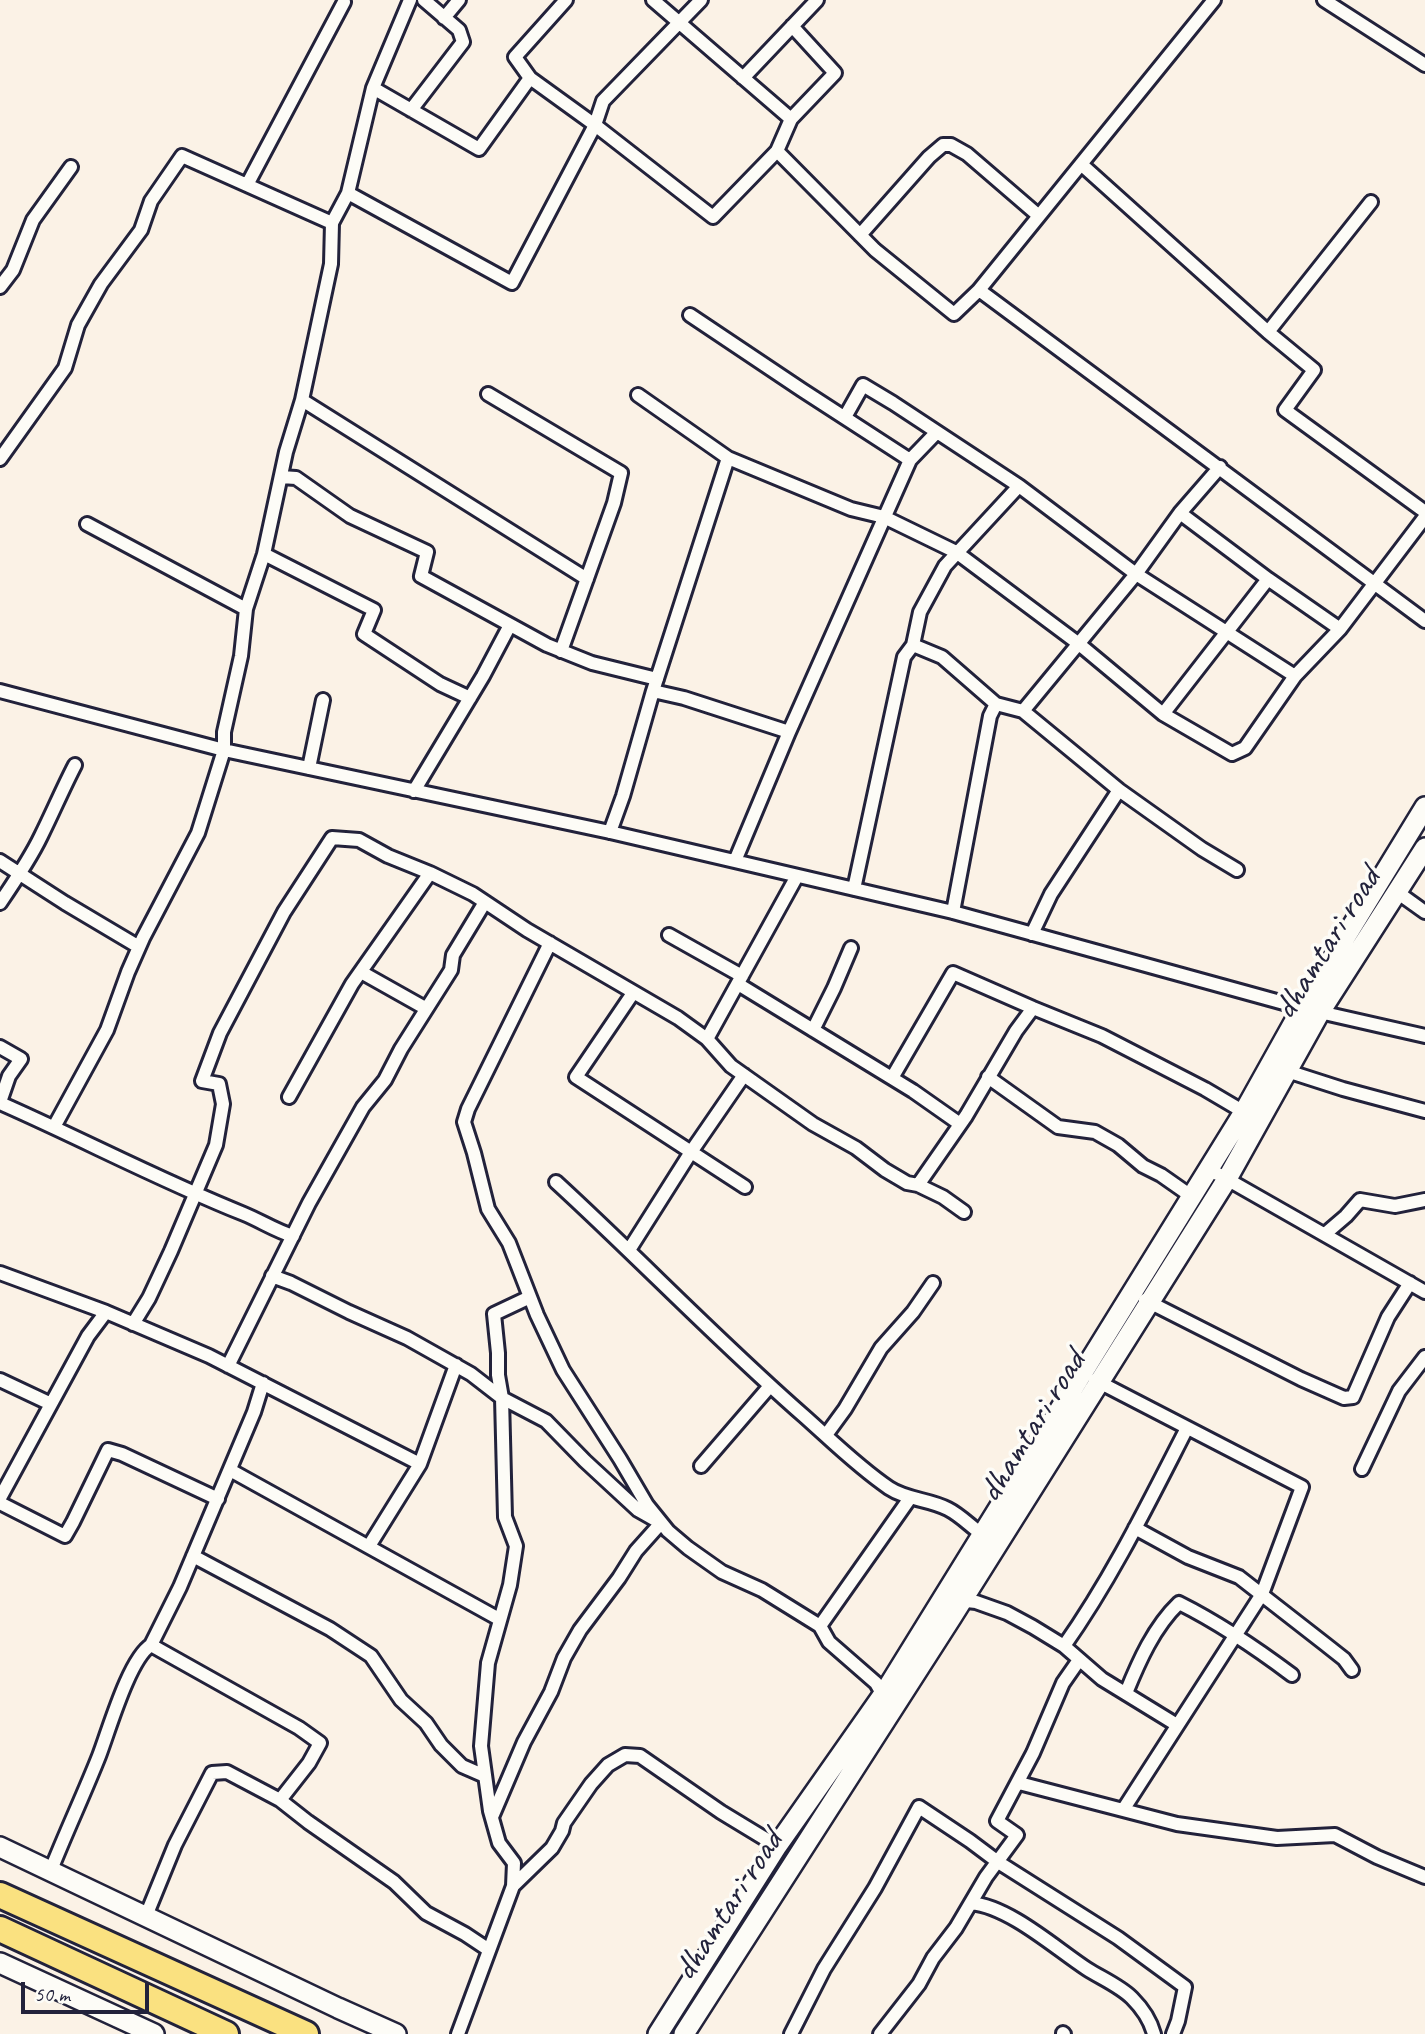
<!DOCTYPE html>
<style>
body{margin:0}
#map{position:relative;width:1425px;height:2034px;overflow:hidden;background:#fbf2e6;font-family:Caveat,sans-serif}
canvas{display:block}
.scale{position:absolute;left:21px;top:1982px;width:128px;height:32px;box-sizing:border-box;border:4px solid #22223b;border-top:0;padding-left:9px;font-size:21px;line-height:24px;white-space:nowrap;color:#22223b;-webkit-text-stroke:5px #fdfcf7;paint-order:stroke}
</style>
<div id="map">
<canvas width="1425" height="2034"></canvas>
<div class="scale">50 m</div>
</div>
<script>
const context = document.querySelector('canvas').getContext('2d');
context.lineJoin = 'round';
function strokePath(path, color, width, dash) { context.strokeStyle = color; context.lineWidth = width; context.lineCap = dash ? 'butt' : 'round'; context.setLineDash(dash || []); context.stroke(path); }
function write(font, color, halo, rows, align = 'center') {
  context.font = font + ' Caveat,sans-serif'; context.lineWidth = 7; context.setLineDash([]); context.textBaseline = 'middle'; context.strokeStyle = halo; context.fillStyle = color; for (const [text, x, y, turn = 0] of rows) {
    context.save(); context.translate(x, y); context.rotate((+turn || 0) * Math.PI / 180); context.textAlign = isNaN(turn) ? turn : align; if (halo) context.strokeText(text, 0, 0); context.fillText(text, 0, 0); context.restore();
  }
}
const street = new Path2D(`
 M566,0L515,57L530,78L595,125L713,217L777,151L791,119L835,73L792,26
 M653,0L791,119
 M1324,0L1425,65
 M444,18L459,0
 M743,78L817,0
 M373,88L479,149L530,78
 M411,110L463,42L459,30L424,0
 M777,151L875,250L954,314L979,290L1425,621
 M1081,164L1268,332L1314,370L1285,410L1425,512
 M247,185L344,2
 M348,193L512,283L595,125L603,101L701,0
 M860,235L929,157L943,145H951L967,154L1039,216
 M0,287L13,270L33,220L71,167
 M979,290L1214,0
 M690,315L802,390L910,460
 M1268,332L1371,202
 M488,394L621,473L614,503L561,651
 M638,395L728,458L851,509L884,517L956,552L1079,644L1163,714L1232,754L1245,748L1295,676L1340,629L1425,517
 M302,400L587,579
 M845,417L863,385L893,403L1019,486L1136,574L1295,676
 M0,459L65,368L78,325L101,284L141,230L151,201L182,156L332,223
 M281,477L296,478L350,516L427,552L421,576L547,645L592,663L657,679
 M1019,486L945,566L920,612L913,645L942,657L996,704L1023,711L1119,790L1202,849L1237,870
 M87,524L246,609
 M264,554L374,610L364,634L440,684L470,698
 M1268,579L1340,629
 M0,691L224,750L610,832L953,912L1302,1008L1425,1036
 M653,691L684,698L789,732
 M1023,711L1136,574L1180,513L1220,467
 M1163,714L1268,579L1180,513
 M309,768L323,700
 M414,791L483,676L510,625
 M610,832L623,796L653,691L728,458
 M0,861L65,903L139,947
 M735,861L789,732L910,460L936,433
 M430,873L473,894L527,930L678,1018L707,1039L731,1066L813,1124L856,1148L885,1170L907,1183L918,1185L943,1197L964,1212
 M854,889L904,657L913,645
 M1397,892L1425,912
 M0,903C15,881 30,859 41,836C53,812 63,788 75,765
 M953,912L990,716L996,704
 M1032,934L1051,894L1119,790
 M669,935L742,976
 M550,943L468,1109L464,1122L474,1153L488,1209L509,1243L537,1315L563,1370L620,1459L647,1505L668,1531L688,1548L722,1572L762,1590L820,1626L829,1642L876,1683L883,1695
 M361,972L425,1008
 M738,984L913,1091L960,1124
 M633,993L576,1077L745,1187
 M813,1030L834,988L851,948
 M707,1039L797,876
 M0,1047L21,1059L9,1076L0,1102
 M1287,1071L1343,1089L1425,1111
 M988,1077L1058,1127L1095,1132L1118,1145L1143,1166L1161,1175L1191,1196
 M892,1078L953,973L1033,1008L1102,1036L1205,1089L1244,1112
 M0,1103C82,1139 161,1181 244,1214C261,1221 276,1231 293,1236
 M54,1127L107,1030L128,972L143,938L198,833L224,750V732L241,656L246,609L264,554L286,452L302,400L331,264L332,223L348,193L373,88L410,0
 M1207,1171L1218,1174L1425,1292
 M556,1182C640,1259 718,1341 804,1416C831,1440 858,1467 889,1488C907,1500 929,1499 948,1509C962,1516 973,1529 986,1537
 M918,1185L966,1116L1016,1031L1033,1008
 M1325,1234L1346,1216L1360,1200L1395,1206L1425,1200
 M629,1250L691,1152L744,1075
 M0,1273L106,1312L209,1356L420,1464
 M272,1276L291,1283L349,1312L407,1338L471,1374L502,1398L546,1421L585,1461L638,1510L661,1523L636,1551L619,1578L580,1630L564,1658L551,1692L524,1742L492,1817
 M1145,1300L1301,1379L1344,1398L1353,1397L1388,1317L1410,1283
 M133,1324L149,1298L171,1251L216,1145L223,1104L219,1084L202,1081L220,1033L284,912L332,838L359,840L388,856L430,873L352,984L289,1097
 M228,1366L309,1203L363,1107L385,1080L401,1049L451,970L453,955L485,902
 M0,1380L51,1404
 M1095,1380L1302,1487L1262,1594L1123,1810
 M826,1435L845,1409L881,1348L913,1312L933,1283
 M701,1466L770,1386
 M1362,1469L1399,1391L1425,1357
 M230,1470L499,1619
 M0,1498L88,1336L106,1312
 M0,1503L65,1536L73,1522L108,1450L122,1454L218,1499
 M1135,1528L1188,1557L1239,1577L1325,1644L1344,1659L1352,1670
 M369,1546L420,1464L456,1365
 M193,1556L330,1629L371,1656L401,1700L426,1723L441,1745L462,1766L485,1776
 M958,1600L976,1602L1007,1613L1033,1627L1064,1646L1102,1679L1177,1725
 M820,1626L910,1498
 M151,1645L299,1728L320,1743L309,1763L280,1800
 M1064,1646C1112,1578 1149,1502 1187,1428
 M1126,1693C1139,1661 1154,1627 1179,1603C1219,1623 1256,1648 1292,1675
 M1019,1783L1177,1824L1277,1838L1335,1835L1377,1857L1425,1877
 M51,1870C66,1832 84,1794 99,1756C109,1730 129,1659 151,1645L180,1587L254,1412L263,1383
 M513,1886L552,1848L562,1831L564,1823L591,1784L608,1765L625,1755L640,1756L721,1812L777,1846
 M971,1903C1010,1907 1055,1948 1087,1969C1101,1978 1120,1986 1132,1998C1143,2009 1150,2019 1154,2034
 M146,1916L175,1845L212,1773L227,1772L280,1800L308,1822L394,1882L426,1913L465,1934L489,1950
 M1063,2033L1064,2034
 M458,2034L513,1886L514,1863L499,1843L490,1811L481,1746L488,1663L510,1585L516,1546L505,1517L502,1398L498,1375V1353L494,1314L530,1297
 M791,2034L824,1969L875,1888L919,1807L970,1841L998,1862L1118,1938L1185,1987L1178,2021L1173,2034
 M880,2034L919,1984L933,1958L956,1928L986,1877L1017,1835L997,1821L1033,1753L1063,1683L1079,1660`);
const secondary = new Path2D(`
 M0,1847L338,2008L396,2034
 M0,1963L154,2034
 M658,2034L777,1846L883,1695L1244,1112L1302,1008L1425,807
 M684,2034L951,1618L1227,1179L1320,1012L1425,848`);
const highway = new Path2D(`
 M0,1895L306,2034
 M0,1929L226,2034`);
const streetNames = [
 ["dhamtari road",1328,944,-58],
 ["dhamtari road",1033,1427,-58],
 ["dhamtari road",729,1906,-57]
];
strokePath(street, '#22223b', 18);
strokePath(secondary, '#22223b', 24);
strokePath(highway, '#22223b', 30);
strokePath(street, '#fdfcf7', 12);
strokePath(secondary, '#fdfcf7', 19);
strokePath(highway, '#fae180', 24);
write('35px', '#22223b', '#fdfcf7', streetNames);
</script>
